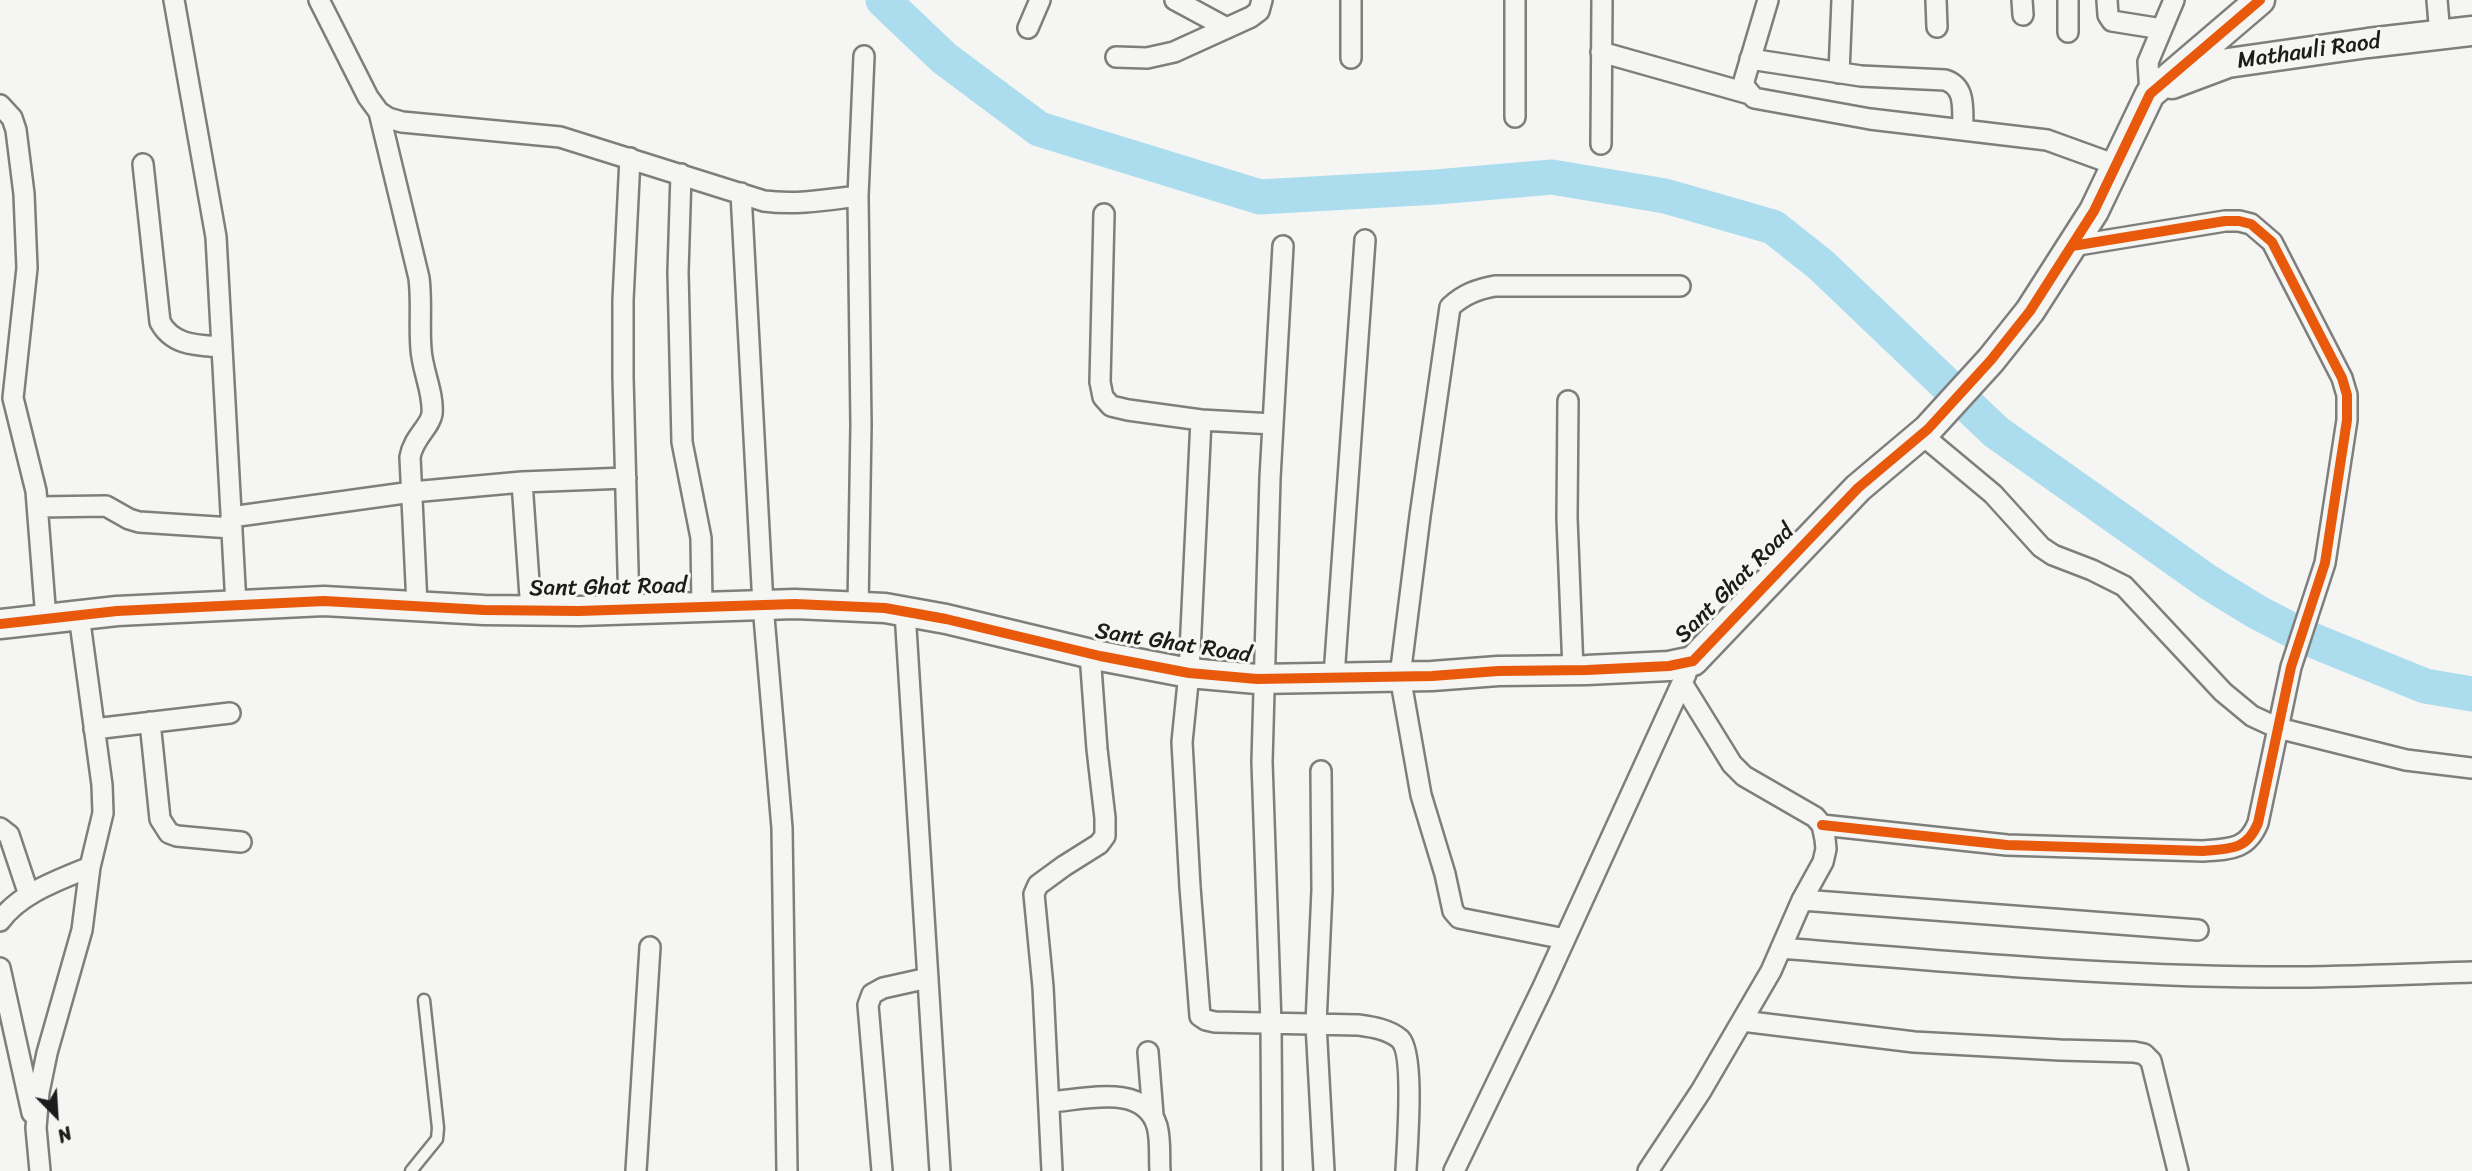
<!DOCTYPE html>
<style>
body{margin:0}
#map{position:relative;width:2472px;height:1171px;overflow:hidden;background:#f5f5f3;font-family:Sriracha,sans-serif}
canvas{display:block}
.north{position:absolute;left:21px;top:1080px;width:70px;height:70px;-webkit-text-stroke:5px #f6f6f2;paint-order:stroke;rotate:156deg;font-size:19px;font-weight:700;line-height:28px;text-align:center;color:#1c1c1c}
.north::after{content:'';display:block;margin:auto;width:24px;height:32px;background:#1c1c1c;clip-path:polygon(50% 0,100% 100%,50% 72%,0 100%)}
</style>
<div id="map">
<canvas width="2472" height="1171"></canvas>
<div class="north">N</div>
</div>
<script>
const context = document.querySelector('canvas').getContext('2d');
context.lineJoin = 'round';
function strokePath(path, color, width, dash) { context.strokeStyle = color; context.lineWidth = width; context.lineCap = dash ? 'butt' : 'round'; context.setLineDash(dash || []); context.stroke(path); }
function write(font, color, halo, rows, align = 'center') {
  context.font = font + ' Sriracha,sans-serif'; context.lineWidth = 6; context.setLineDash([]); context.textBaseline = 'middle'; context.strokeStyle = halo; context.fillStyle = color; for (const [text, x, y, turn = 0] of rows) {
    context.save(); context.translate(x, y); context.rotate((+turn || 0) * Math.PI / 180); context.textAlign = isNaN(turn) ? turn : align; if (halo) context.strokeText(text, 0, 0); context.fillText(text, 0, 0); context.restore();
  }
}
const river = new Path2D(`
 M883,0L944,58L1039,129L1260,197L1436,187L1552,177L1665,196L1773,227L1821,265L1996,432L2208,582L2257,612L2307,638L2425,686L2472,694`);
const lane = new Path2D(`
 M411,1171L437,1139L438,1128L424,1000`);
const street = new Path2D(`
 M174,0L216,237L236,605
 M319,0L368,97L379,112L388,118L402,122L560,137L764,201C796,205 826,200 858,196
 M1175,0L1227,28
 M1351,0V58
 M1768,0L1744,81L1745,87L1754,98L1870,119L2047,140L2116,165
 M1936,0L1937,27
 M2022,0L2023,15
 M2107,0L2108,15L2112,21L2162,29
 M2437,0L2440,35
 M1028,28L1040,0
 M2068,32V0
 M1601,52L1750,94
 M1116,57L1147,58L1174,52L1251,17L1259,11L1262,0
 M1750,59L1861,76L1945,80C1967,87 1962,110 1963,130
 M1839,73L1842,0
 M2150,94L2148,62L2174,0
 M0,105L12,118L16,130L24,194L27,268L13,398L36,491L46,619
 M379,112L419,278C422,302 419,325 421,349C422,370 434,393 432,414C430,427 413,438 410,457L417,605
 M1515,117V0
 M1601,144L1602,0
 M143,164L160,322C173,346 197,345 222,347
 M681,174L678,272L682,442L701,538L702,607
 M741,193L763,605L782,828L787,1171
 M1104,214L1100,382L1103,397L1111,406L1128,410L1201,420L1273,424
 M1568,401L1567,518L1573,670
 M1201,420L1189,673L1182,742L1190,887L1200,1016L1206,1020L1215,1022L1358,1025C1372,1027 1388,1029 1400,1039C1415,1054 1407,1147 1406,1171
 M1921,434L1993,494L2041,547L2053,555L2092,570L2124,586L2223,692L2252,716L2278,728L2406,760L2472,768
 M522,482L531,611
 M38,507L106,506L129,519L139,522L232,528
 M231,517L412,492L522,482L626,478
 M858,607L861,425L858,196L864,56
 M629,609L623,377V300L630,158
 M905,612L940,1171
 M1334,676L1365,240
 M150,722L160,819L169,833L177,836L241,842
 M94,729L230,713
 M1321,771L1322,890L1316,1024L1324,1171
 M1822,825L2007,845L2203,851C2230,849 2247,850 2258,823L2291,667L2325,563L2347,420V395L2342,378L2272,242L2251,224L2239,221H2225L2072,246
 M0,828L9,835L29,895
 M1802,900L2198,930
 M0,921C20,893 59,880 90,867
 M1565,939L1459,918L1453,911L1445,874L1421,795L1400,676L1420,516L1450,307C1464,294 1478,289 1495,286H1680
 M1781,948C1942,961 2103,976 2264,977C2334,978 2403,974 2472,972
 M0,968L32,1113
 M1742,1021L1914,1042L2060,1050L2134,1052L2144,1054L2151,1061L2178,1171
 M1148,1052L1153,1115
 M1049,1102C1084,1100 1144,1082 1157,1126C1161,1140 1159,1157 1160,1171
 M40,1171L36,1128L39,1092L47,1053L82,930L90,867L103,813L102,785L79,615
 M636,1171L650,947
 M882,1171L868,1005L872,994L883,988L928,978
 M1052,1171L1043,987L1034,894L1038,885L1064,866L1099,844L1105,836V818L1097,749L1090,654
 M1272,1171L1271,1024L1262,762L1270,478L1283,246
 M1454,1171L1543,987L1686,674
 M1648,1171L1701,1091L1771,971L1802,900L1823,862L1826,849L1825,839L1822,825L1815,817L1744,776L1732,764L1682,683`);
const secondary = new Path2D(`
 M2172,84L2228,63L2368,43L2472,31
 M0,624L117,611L324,601L484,610L579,611L795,604L885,608L946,619L1100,656L1189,673L1257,679L1432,676L1498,671L1587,670L1669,666L1693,661L1858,488L1928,429L1991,360L2030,311L2094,211L2150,94L2260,0`);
const cycleway = new Path2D(`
 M0,624L117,611L324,601L484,610L579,611L795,604L885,608L946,619L1100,656L1189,673L1257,679L1432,676L1498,671L1587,670L1669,666L1693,661L1858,488L1928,429L1991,360L2030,311L2094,211L2150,94L2260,0
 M1822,825L2007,845L2203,851C2230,849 2247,850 2258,823L2291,667L2325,563L2347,420V395L2342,378L2272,242L2251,224L2239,221H2225L2072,246`);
const streetNames = [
 ["Mathauli Raod",2309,52,-8],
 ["Sant Ghat Road",1735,584,-45],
 ["Sant Ghat Road",608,588,-1],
 ["Sant Ghat Road",1173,644,9]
];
strokePath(river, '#abddee', 35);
strokePath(lane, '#7e7e7d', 15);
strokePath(street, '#7e7e7d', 24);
strokePath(secondary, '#7e7e7d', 33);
strokePath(lane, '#f5f5f3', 10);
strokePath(street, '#f5f5f3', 19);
strokePath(secondary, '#f5f5f3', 28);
strokePath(cycleway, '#e8590c', 10);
write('23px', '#1c1c1c', '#f6f6f2', streetNames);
</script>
